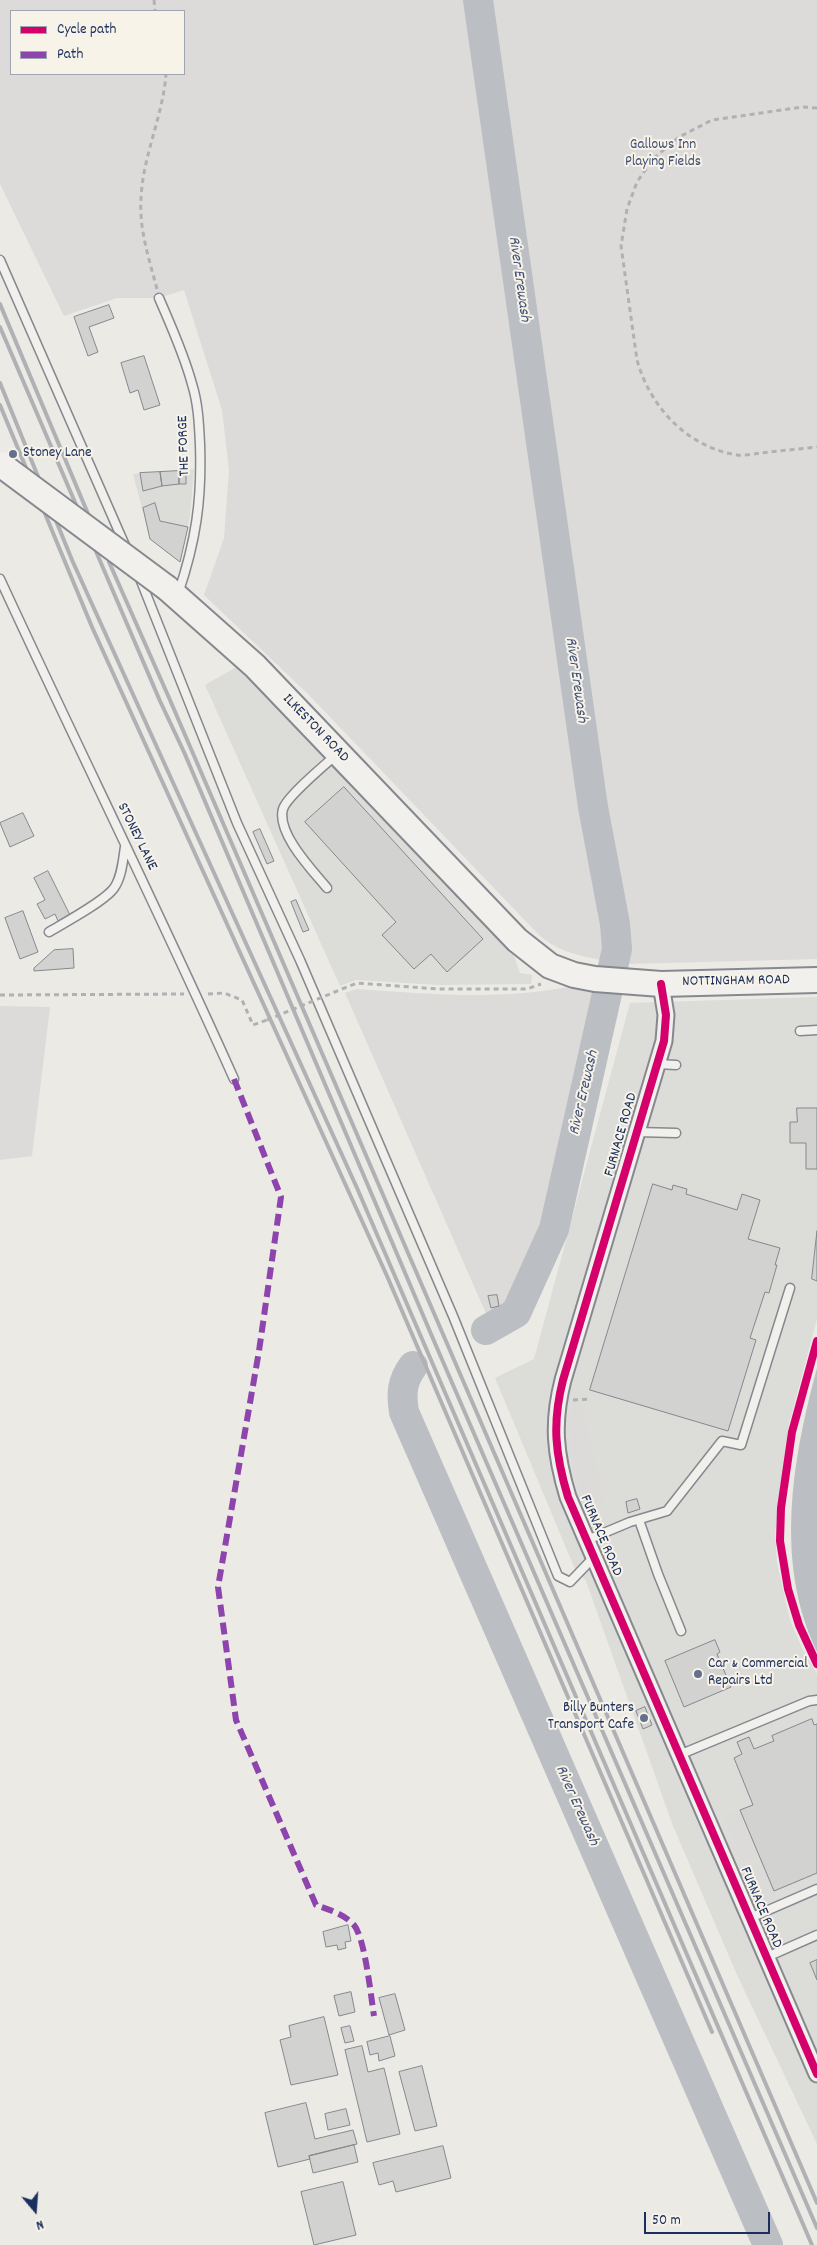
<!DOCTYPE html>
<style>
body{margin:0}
#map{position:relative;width:817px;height:2245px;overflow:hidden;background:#ebeae5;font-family:Dekko,sans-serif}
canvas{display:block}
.legend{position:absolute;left:10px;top:10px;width:175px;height:65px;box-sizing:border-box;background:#f7f3e8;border:1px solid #9fa5b1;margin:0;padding:6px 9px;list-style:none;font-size:15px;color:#1b2f5e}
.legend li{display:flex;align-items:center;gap:10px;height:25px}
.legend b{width:25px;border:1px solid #9fa5b1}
.north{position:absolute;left:10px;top:2185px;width:50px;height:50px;-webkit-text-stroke:4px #f7f3e8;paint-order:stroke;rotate:162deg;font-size:14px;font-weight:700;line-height:20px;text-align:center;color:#1b2f5e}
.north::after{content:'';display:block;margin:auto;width:18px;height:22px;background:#1b2f5e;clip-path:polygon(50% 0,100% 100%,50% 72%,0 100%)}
.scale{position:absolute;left:644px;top:2212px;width:126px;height:22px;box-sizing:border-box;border:2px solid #1b2f5e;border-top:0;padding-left:6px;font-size:15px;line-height:18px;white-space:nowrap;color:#1b2f5e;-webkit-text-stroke:4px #f7f3e8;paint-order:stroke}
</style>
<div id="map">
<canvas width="817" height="2245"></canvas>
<ul class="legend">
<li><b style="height:6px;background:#d6006c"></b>Cycle path</li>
<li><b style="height:6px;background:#8e44ad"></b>Path</li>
</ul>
<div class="north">N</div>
<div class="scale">50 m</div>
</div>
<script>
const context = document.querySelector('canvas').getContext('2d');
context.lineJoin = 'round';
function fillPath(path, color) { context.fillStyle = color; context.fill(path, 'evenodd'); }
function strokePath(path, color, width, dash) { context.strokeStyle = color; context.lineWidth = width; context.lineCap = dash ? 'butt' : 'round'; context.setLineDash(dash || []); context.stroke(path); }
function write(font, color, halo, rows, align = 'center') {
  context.font = font + ' Dekko,sans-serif'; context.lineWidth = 4; context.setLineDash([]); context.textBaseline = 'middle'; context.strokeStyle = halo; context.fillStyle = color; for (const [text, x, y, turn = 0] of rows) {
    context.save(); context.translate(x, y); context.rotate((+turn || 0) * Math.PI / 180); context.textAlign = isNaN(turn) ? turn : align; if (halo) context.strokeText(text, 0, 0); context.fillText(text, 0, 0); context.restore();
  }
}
const built = new Path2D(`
 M194,469L190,516L180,562L150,539L133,474Z
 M238,666L512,950L520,973L532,975L531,984L438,985L356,980L340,986L205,685Z
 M817,997V1319L789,1424L775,1533L777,1563L790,1620L802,1648L817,1674V2144L738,1977L673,1826L586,1581L574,1567L495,1378L534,1359L630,1003Z`);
const green = new Path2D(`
 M0,0H466L501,256L516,326L554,605L585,816L604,921L606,948L602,960C579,956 557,951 539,935L308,694L204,595L224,538L229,470L222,410L184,290L159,298H117L64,316L0,184ZM11,11H184V74H11Z
 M485,0H817V959L629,964L630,928L605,812Z
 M573,986L594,988L564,1143L519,1299L508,1309L488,1318L345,993L356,989C428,994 501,1001 573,986Z
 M0,1006L50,1007L32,1156L0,1160Z
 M572,1401L581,1402L604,1502L589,1503C572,1487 566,1424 572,1401Z
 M740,1810L759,1854L742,1861L724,1817Z
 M764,1866L777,1899L762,1905L748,1872Z`);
const water = new Path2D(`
 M817,1368V1652C774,1564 792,1460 817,1368Z`);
const river = new Path2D(`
 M478,0L593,807L615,924L617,949L554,1229L516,1313L486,1330
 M413,1366C402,1381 401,1393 404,1412L768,2245`);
const building = new Path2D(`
 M109,305L114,318L89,327L98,352L88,356L74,317Z
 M144,356L160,405L144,410L138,390L130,393L121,363Z
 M186,470V484H179V471Z
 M179,471V484L162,486L160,472Z
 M160,472L162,486L143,491L140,473Z
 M155,503L160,521L188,527L180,562L150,539L143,508Z
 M344,787L483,939L447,972L431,954L414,969L382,935L396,922L305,822Z
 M23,813L34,836L10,847L0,823Z
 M260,829L274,861L267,864L253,832Z
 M48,871L70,915L58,921L55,914L45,919L37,904L45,900L34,878Z
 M296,900L309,930L303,932L291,902Z
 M23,911L38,952L20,959L5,918Z
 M73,949L74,968L34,971V968L54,950Z
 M797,1108H817V1169H806V1143H790V1122H797Z
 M653,1184L672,1190L673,1185L687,1189L686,1194L737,1210L742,1194L760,1200L748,1239L780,1248L775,1265H777L769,1293L765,1292L750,1338L756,1340L728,1431L590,1390Z
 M817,1231V1281L812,1279Z
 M497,1295L499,1306L491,1308L488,1296Z
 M637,1499L640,1509L628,1513L626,1502Z
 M715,1640L720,1652L717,1654L731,1687L684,1707L665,1661Z
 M645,1707L652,1725L643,1729L636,1711Z
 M812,1719L814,1725L817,1724V1873L774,1891L740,1810L753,1805L734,1758L742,1754L737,1742L749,1737L754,1749L774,1741L772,1736Z
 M348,1925L351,1941L345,1942L346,1948L338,1950L337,1945L326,1947L323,1932Z
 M817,1960V1980L810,1963Z
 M351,1992L355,2012L339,2016L334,1996Z
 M395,1994L405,2030L389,2035L379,1998Z
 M324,2017L338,2075L291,2085L280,2040L291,2037L289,2026Z
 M350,2026L354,2041L345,2043L341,2028Z
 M390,2036L395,2056L379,2061L378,2053L370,2055L367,2042Z
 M362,2046L368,2072L384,2068L400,2134L367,2142L345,2050Z
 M422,2066L437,2126L415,2131L399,2072Z
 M306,2103L315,2139L353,2130L357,2144L309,2156L310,2159L278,2167L265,2113Z
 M346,2109L350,2125L328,2130L325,2114Z
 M354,2145L358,2162L313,2173L309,2156Z
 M443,2146L451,2178L396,2192L393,2181L379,2185L373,2163Z
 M343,2182L356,2235L314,2245L301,2192Z`);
const path = new Path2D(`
 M154,0L155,11
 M817,108L803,107L712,120L679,137L653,159L637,182L627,209L621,246L637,360C650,407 687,447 737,455C744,456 753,454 760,453C779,451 798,449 817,447
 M157,289C149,259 139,229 141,198C143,155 163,116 166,74
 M342,989L357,983L438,989H527L541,984
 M208,994L224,993L242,1000L253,1025L267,1020
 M0,995L184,994
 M817,1341L792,1432L781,1508L780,1541L788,1589L799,1625L817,1664
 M573,1400L590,1399`);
const lane = new Path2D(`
 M0,260L127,550
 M159,298C171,326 184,354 192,384C198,403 199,423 200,444C202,500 196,541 178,594
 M139,576L237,823L300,960L453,1316L558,1576L570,1582L594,1557
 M0,579C77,746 159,911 234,1079
 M327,888C313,871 276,833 283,809C287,796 325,765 337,754
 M49,932C64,923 105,901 114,888C122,877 123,859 125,847
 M800,1031L817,1030
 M657,1064L676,1065
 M637,1132L676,1133
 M639,1520L658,1574L681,1631
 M587,1540L630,1522L667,1511L722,1441L741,1445L790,1288
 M679,1755L809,1701L817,1700
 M750,1918L817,1889
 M767,1957L817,1935`);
const street = new Path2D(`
 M661,984L666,1015L664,1041L563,1380C552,1423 555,1454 568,1497L817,2074`);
const primary = new Path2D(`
 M167,588L255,666L517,940L550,966L574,975L595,979L661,984L817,980`);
const rail = new Path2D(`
 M0,304L94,528
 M0,327L160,701L184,752L431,1334L817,2228
 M0,383L72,560L357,1188L812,2245
 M0,405L92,627L387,1276L712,2032
 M109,562L170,700L817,2203`);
const pathBridge = new Path2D(`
 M267,1020L342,989`);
const primaryBridge = new Path2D(`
 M0,464L167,588`);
const quiet = new Path2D(`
 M234,1079L281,1197L259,1351L218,1587L236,1720L316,1905C330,1910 344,1914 354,1925C365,1938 371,1997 374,2016`);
const cycleway = new Path2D(`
 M661,984L666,1015L664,1041L563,1380C552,1423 555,1454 568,1497L817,2074
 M817,1341L792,1432L781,1508L780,1541L788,1589L799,1625L817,1664`);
const markers = [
 [13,454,5,"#64708d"],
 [698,1674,5,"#64708d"],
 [644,1718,5,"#64708d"]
];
const parkNames = [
 ["Gallows Inn",663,146],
 ["Playing Fields",663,163]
];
const streetNames = [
 ["THE FORGE",185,446,-92],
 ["ILKESTON ROAD",315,729,46],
 ["STONEY LANE",136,837,64],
 ["NOTTINGHAM ROAD",736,982,-1],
 ["FURNACE ROAD",622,1135,-74],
 ["FURNACE ROAD",600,1536,67],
 ["FURNACE ROAD",760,1908,67]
];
const poiNames = [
 ["Stoney Lane",23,454],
 ["Car & Commercial",708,1665],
 ["Repairs Ltd",708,1682],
 ["Billy Bunters",634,1709,"right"],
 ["Transport Cafe",634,1726,"right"]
];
const waterNames = [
 ["River Erewash",518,279,82],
 ["River Erewash",575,680,82],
 ["River Erewash",585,1093,-77],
 ["River Erewash",576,1806,66]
];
fillPath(built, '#dcdcd9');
fillPath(green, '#dcdbd9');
fillPath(water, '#bbbec3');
strokePath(river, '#bbbec3', 30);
fillPath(building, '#d2d2d0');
strokePath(building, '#85888f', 1);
strokePath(lane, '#85888f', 11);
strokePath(street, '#85888f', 19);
strokePath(primary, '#85888f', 28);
strokePath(path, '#b0b1b4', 3, [5, 4]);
strokePath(lane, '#f1f0ec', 8);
strokePath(street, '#f1f0ec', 15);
strokePath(primary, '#f1f0ec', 24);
strokePath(rail, '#b0b1b4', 4);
strokePath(primaryBridge, '#85888f', 28, []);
strokePath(pathBridge, '#b0b1b4', 3, [5, 4]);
strokePath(primaryBridge, '#f1f0ec', 24);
strokePath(quiet, '#8e44ad', 6, [12, 6]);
strokePath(cycleway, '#d6006c', 8);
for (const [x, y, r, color] of markers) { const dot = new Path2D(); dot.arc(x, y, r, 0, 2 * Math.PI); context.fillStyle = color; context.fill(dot); strokePath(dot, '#f7f3e8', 2); }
write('15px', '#3f4f75', '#f7f3e8', parkNames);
write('15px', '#1b2f5e', '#f7f3e8', streetNames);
write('15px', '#1b2f5e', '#f7f3e8', poiNames, 'left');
write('italic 16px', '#455478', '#f7f3e8', waterNames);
</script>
